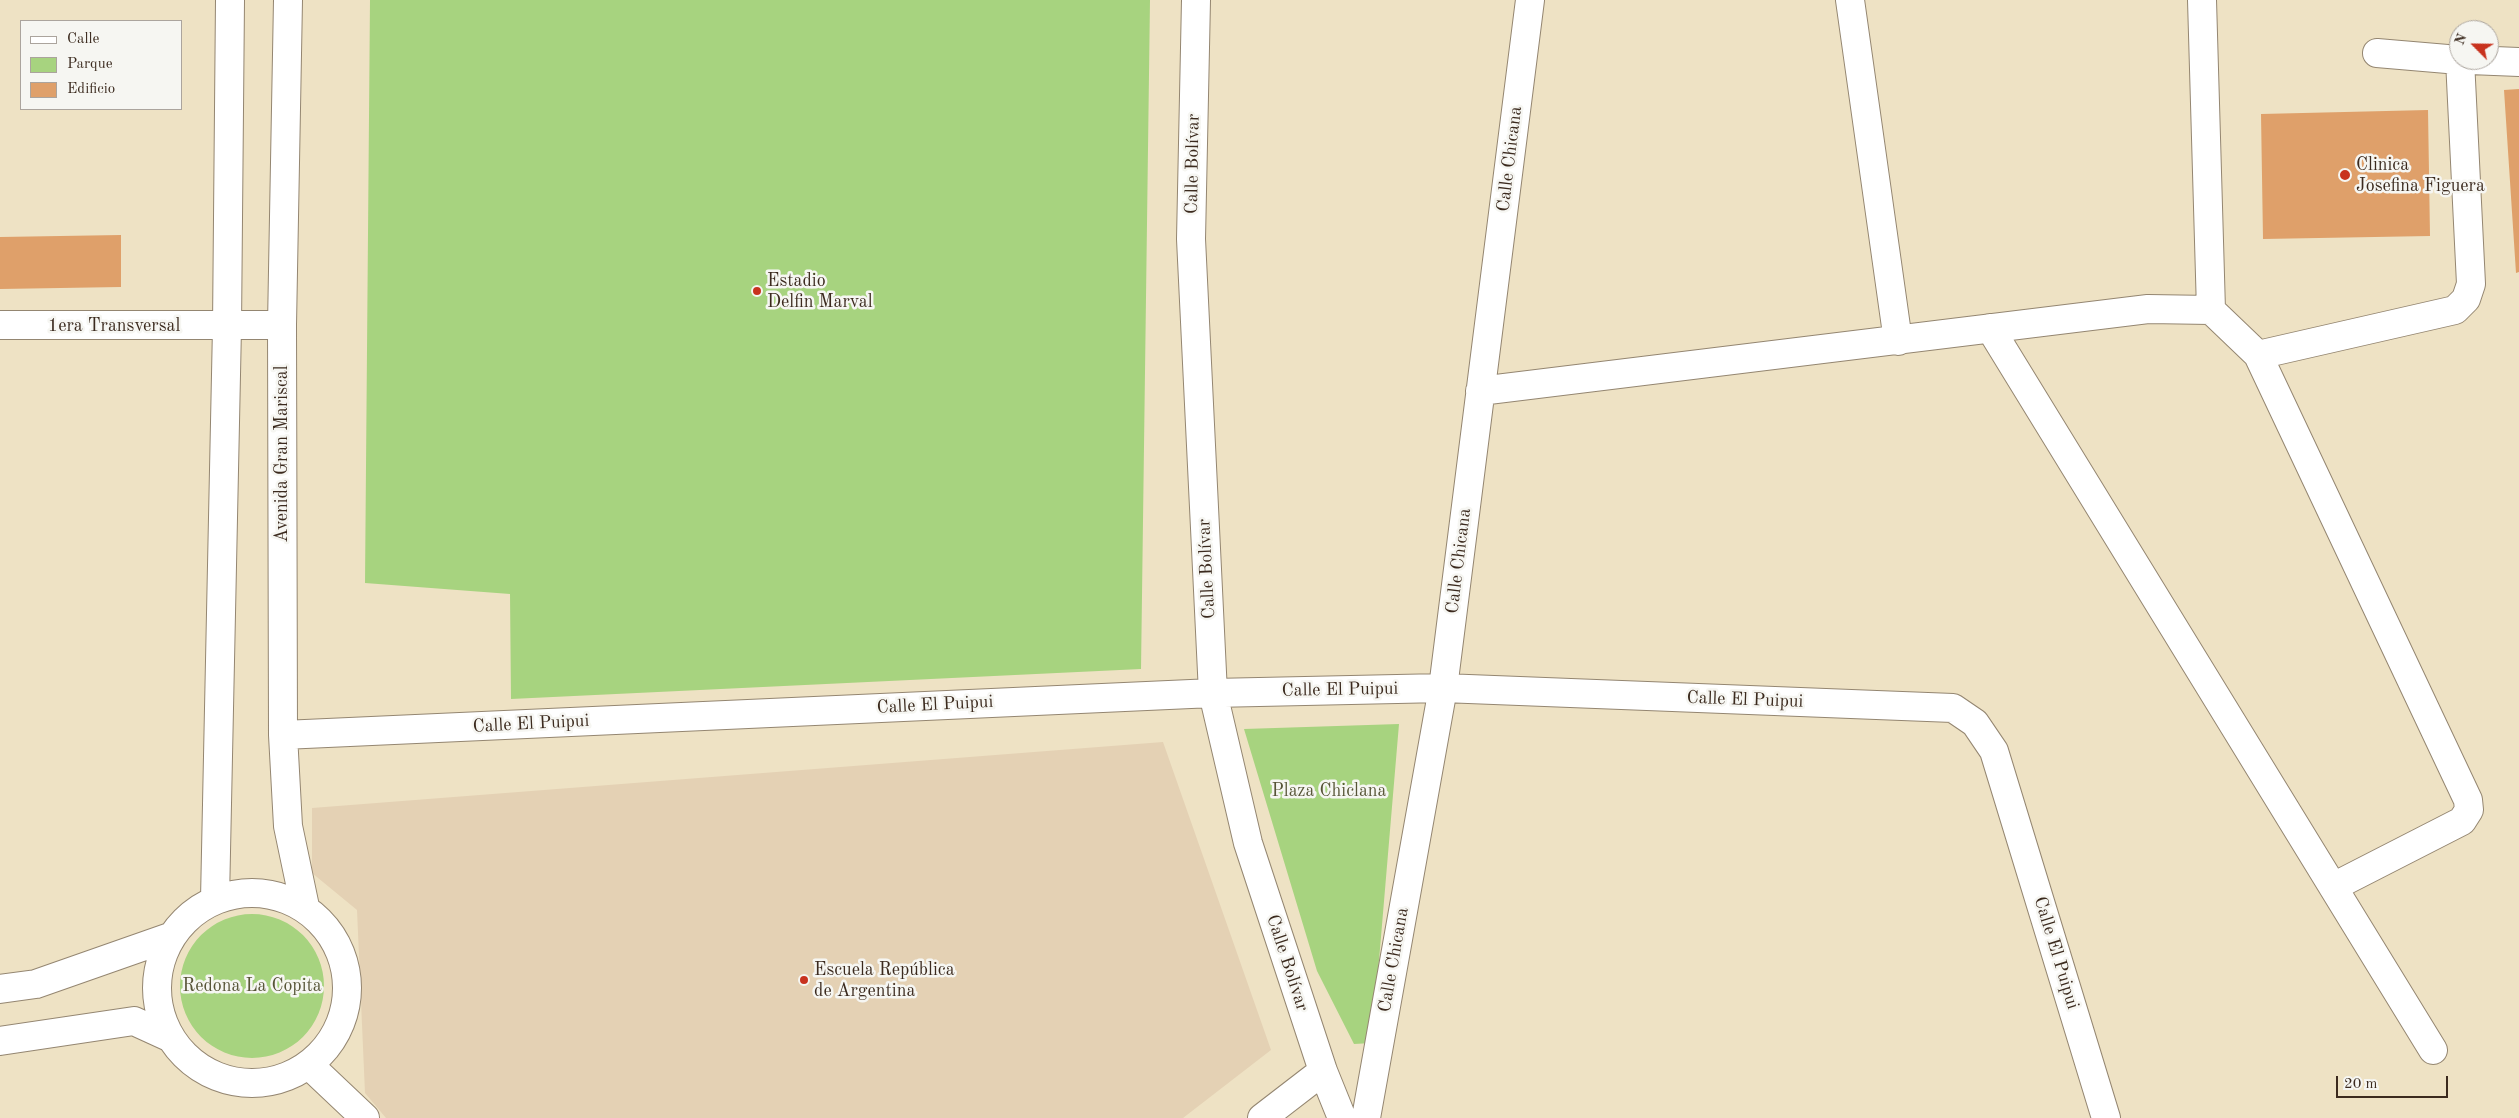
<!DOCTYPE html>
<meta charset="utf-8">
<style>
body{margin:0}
#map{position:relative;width:2519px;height:1118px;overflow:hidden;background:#eee2c4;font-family:"Old Standard TT",serif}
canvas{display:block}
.legend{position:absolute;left:20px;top:20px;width:162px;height:90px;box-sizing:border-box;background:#f6f6f2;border:1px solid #aba49d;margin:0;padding:6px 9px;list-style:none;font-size:15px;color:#3b2a1e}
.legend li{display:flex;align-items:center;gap:10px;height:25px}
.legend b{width:25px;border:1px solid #aba49d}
.north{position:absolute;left:2449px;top:20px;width:50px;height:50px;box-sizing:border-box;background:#f6f6f2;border:1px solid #aba49d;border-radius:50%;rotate:293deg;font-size:14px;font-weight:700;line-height:20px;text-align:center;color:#3b2a1e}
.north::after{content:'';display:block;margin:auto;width:18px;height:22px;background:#c8321e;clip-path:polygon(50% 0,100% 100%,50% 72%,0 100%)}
.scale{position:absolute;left:2336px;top:1076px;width:112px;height:22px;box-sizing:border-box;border:2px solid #3b2a1e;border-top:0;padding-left:6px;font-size:15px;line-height:18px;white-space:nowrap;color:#3b2a1e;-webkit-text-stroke:4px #f6f6f2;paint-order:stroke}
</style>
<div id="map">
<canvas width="2519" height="1118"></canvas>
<ul class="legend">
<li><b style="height:6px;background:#fff"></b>Calle</li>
<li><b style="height:14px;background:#a7d37f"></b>Parque</li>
<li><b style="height:14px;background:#dfa06a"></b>Edificio</li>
</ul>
<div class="north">N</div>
<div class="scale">20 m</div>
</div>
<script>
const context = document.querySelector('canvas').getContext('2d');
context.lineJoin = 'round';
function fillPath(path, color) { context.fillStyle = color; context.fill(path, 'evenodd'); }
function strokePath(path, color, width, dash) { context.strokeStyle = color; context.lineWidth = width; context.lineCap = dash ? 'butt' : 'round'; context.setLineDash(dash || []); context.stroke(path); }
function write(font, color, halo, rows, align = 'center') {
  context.font = font + ' "Old Standard TT",serif'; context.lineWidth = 5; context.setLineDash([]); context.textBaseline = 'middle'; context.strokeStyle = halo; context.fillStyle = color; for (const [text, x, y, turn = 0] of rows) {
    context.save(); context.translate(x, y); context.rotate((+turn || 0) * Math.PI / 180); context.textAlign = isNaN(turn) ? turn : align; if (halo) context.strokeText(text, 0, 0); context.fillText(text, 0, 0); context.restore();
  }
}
const built = new Path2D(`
 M1163,742L1271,1050L1183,1118H386L365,1093L357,910L312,873V808Z`);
const green = new Path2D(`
 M370,0H1150L1141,669L511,699L510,594L365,583Z
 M1399,724L1372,1043L1354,1044L1317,971L1244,729Z
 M180 986a72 72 0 1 1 144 0a72 72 0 1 1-144 0Z`);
const building = new Path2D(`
 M2519,89V272L2516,273L2504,90Z
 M2428,110L2430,236L2263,239L2261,114Z
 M121,235V287L0,289V237Z`);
const minor = new Path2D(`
 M288,0L282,325L283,735L288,826L305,907
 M1196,0L1191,239L1213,693L1248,843L1323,1071L1342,1118
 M1850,0L1898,341
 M2202,0L2211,310
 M2377,53L2459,60
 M2470,60L2519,62
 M0,325H282
 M1990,328L2433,1050
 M2258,355L2455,310L2466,299L2471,284L2460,60
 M1480,391L2148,309L2211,310L2258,355L2468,800L2469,810L2462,821L2333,887
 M283,735L1213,693L1443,688L1953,708L1975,723L1994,751L2106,1118
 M157 988a95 95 0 1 1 190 0a95 95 0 1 1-190 0Z
 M215,899L227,327L230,0
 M0,989L36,984L170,937
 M0,1041L134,1021L169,1037
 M309,1065L365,1118
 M1262,1118L1323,1071
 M1366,1118L1443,688L1530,0`);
const markers = [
 [2345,175,6,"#c8321e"],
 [757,291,5,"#c8321e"],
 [804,980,5,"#c8321e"]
];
const streetNames = [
 ["Calle Chicana",1510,159,-83],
 ["Calle Bolívar",1193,164,-89],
 ["1era Transversal",114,326],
 ["Avenida Gran Mariscal",282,454,-90],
 ["Calle Chicana",1459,561,-83],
 ["Calle Bolívar",1207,569,-93],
 ["Calle El Puipui",1340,690,-1],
 ["Calle El Puipui",1745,700,2],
 ["Calle El Puipui",935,705,-3],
 ["Calle El Puipui",531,724,-3],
 ["Calle El Puipui",2056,953,73],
 ["Calle Chicana",1394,960,-80],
 ["Calle Bolívar",1287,963,72]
];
const poiNames = [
 ["Clinica",2356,165],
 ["Josefina Figuera",2356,186],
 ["Estadio",767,281],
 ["Delfin Marval",767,302],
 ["Escuela República",814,970],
 ["de Argentina",814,991]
];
const parkNames = [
 ["Plaza Chiclana",1329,791],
 ["Redona La Copita",252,986]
];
fillPath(built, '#e4d1b4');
fillPath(green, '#a7d37f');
fillPath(building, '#dfa06a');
strokePath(minor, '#948671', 30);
strokePath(minor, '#fff', 28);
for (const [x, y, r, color] of markers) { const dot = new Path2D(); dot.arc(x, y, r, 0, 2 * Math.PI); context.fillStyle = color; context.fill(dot); strokePath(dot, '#f6f6f2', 2); }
write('18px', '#3b2a1e', '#f6f6f2', streetNames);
write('18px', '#3b2a1e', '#f6f6f2', poiNames, 'left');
write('18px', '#565436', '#f6f6f2', parkNames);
</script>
